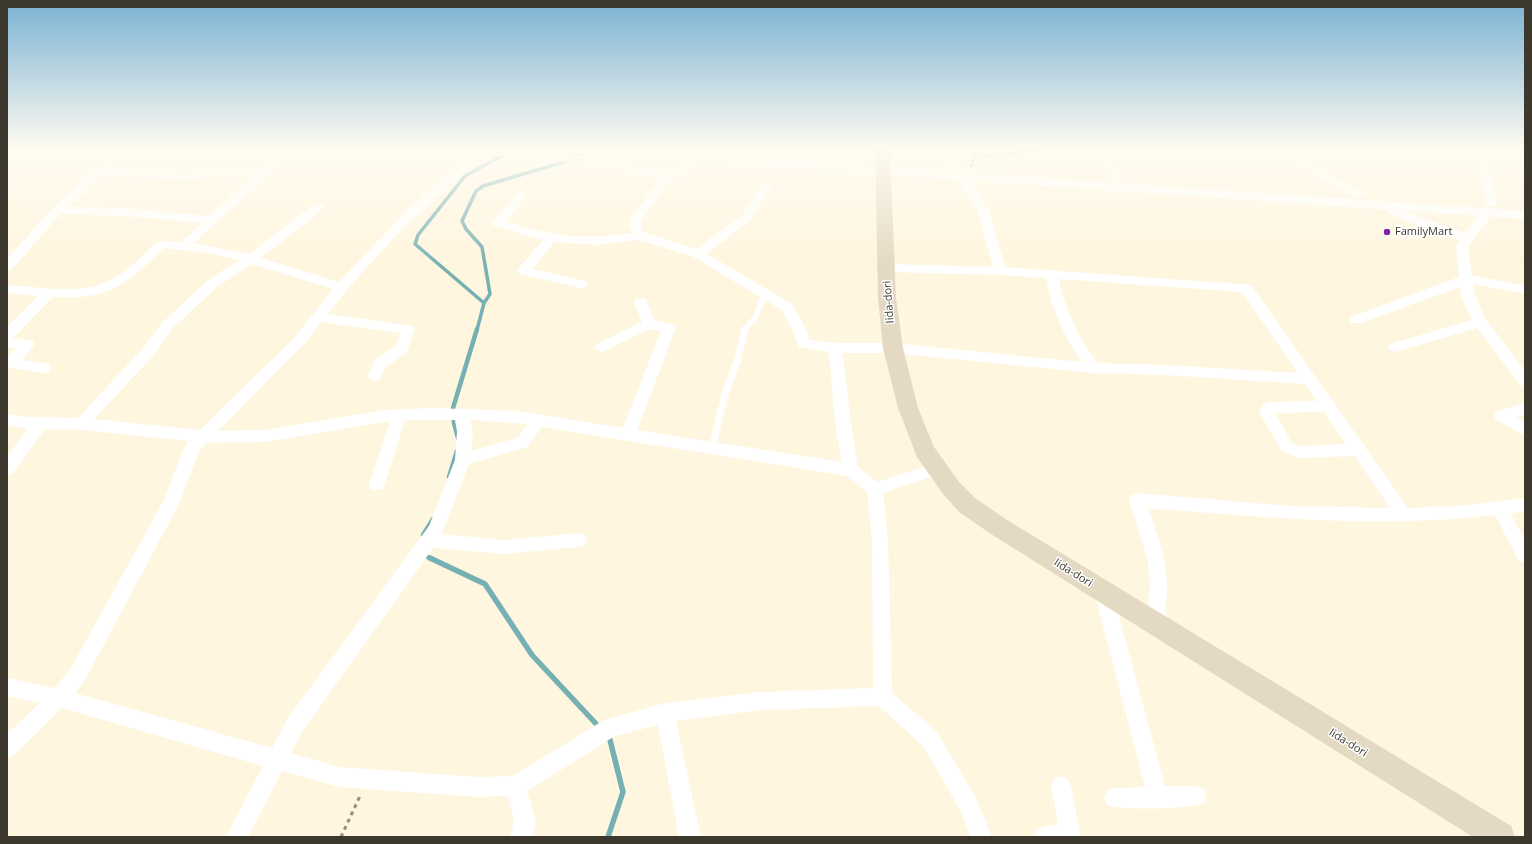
<!DOCTYPE html>
<style>
body{margin:0}
#map{position:relative;width:1532px;height:844px;overflow:hidden;background:#fff6df;font-family:"Open Sans",sans-serif}
canvas{display:block}
.frame{position:absolute;inset:0;border:8px solid #3c382d;pointer-events:none}
</style>
<div id="map">
<canvas width="1532" height="844"></canvas>
<div class="frame"></div>
</div>
<script>
const context = document.querySelector('canvas').getContext('2d');
context.lineJoin = 'round';
function strokePath(path, color, width, dash) { context.strokeStyle = color; context.lineWidth = width; context.lineCap = dash ? 'butt' : 'round'; context.setLineDash(dash || []); context.stroke(path); }
function fillPath(path, color) { context.fillStyle = color; context.fill(path, 'evenodd'); }
function write(font, color, halo, rows, align = 'center') {
  context.font = font + ' "Open Sans",sans-serif'; context.lineWidth = 3; context.setLineDash([]); context.textBaseline = 'middle'; context.strokeStyle = halo; context.fillStyle = color; for (const [text, x, y, turn = 0] of rows) {
    context.save(); context.translate(x, y); context.rotate((+turn || 0) * Math.PI / 180); context.textAlign = isNaN(turn) ? turn : align; if (halo) context.strokeText(text, 0, 0); context.fillText(text, 0, 0); context.restore();
  }
}
const streamFar2 = new Path2D(`
 M484,303L415,244L418,235L465,176L505,154
 M477,330L484,303L490,294L482,247L466,229L462,221L476,191L483,186L564,162L591,148`);
const streamFar1 = new Path2D(`
 M458,438L454,423L453,408L477,329
 M449,477L457,451
 M423,535L433,519
 M422,554L432,559`);
const stream = new Path2D(`
 M430,558L485,584L532,655L600,728
 M606,735L610,740L623,792L608,837`);
const pathFar1 = new Path2D(`
 M971,167L973,158L1058,148`);
const path = new Path2D(`
 M341,837L360,796`);
const serviceFar1 = new Path2D(`
 M744,330L755,318L765,293`);
const service = new Path2D(`
 M712,448L726,391L737,362L745,329`);
const minor = new Path2D(`
 M118,148H129L109,168L183,174L221,170L256,172L286,148H298L194,243L249,254L314,204H322L324,207L322,210L261,258L339,282L410,207L471,155L475,148L575,156L623,164L669,174L680,169L694,155H702L704,157L688,173L668,183L642,219L641,226L643,232L696,249L743,214L762,184H770L772,186L751,219L707,254L792,304L808,333L809,340L836,343H893L1082,362C1062,332 1053,313 1046,278L1000,275L887,272L883,271L881,268L883,265L887,264L993,267L978,213L961,185L957,175L963,172L967,173L990,213L1005,267L1251,285L1408,508L1457,506L1525,498V512L1510,513L1525,540V563L1519,561L1495,515C1379,529 1263,517 1148,508C1160,543 1170,566 1166,605C1165,613 1165,621 1161,629L1155,631L1149,629L1146,623L1150,588L1148,561L1129,500L1131,495L1137,493L1290,506L1390,508L1355,456L1300,458L1282,451L1259,412L1264,404L1269,402L1317,401L1305,384L1165,375L1093,373L893,353H843L851,424L858,467L877,482L936,463L942,465L944,469L942,473L883,493L888,540L892,693L937,732L977,800L992,837H970L962,813L923,746L879,706L760,710L676,721L701,837H679L658,725L615,736L527,791L536,822L532,837H510L514,822L508,796L478,797L339,787L282,771L248,837H226L263,766L62,708L14,755L7,758V734L40,703L7,696V678L55,688L71,668L163,502L184,448L189,441L82,430L45,429L13,473L7,475V457L28,428L7,426V414L26,417L78,418L143,348L163,322L208,280L240,260L208,253L165,248C124,285 112,300 53,297L13,338L33,341L35,344L22,360L49,364L51,368L49,372L44,373L7,367V357L16,348L7,347V327L38,296L7,293V285C43,287 86,297 118,276C133,266 145,253 158,241L181,242L202,223L127,216L61,214L11,270L7,271V259L48,213ZM482,154L575,162L660,179L630,219L629,226L632,233C581,240 555,236 506,222L527,195L521,192L517,193L492,223L494,226L543,240L519,268L518,271L519,274L581,288L586,287L587,284L586,281L533,269L554,242L596,245L639,240L694,257L782,310L794,333L798,347L829,352L835,424L842,462L637,430L676,328L674,325L654,320L646,299H636L634,302L642,322L597,344L595,347L597,350L602,352L650,329L661,331L623,428L518,411L434,408L385,410L265,430L218,431L305,343L321,322L400,333L396,346L375,360L368,376L370,380L375,381L380,380L386,367L407,352L415,329L413,326L328,314C372,256 425,207 479,159ZM102,175L183,180L221,176L250,179L209,216L127,208L69,207ZM252,264L333,289L295,337L200,430L94,419L153,356L173,328L218,286ZM1059,279L1242,292L1298,373L1165,365L1097,363C1077,332 1067,316 1059,279ZM1324,412L1346,444L1301,446L1292,443L1275,413ZM405,420H455L457,432L455,460L429,526L288,718L272,748L75,693L85,680L179,504L199,451L207,443L265,442L390,421L369,484L371,489L377,490L383,489L385,484ZM470,420L528,424L517,438L471,451L473,432ZM542,427L847,476L867,492L872,540L873,688L760,692L665,703L604,720L513,776L478,777L339,767L291,753L302,732L433,548L504,554L579,547L585,545L587,540L585,535L579,533L504,540L442,534L469,464L527,447Z
 M936,148H946L957,166L955,168H947Z
 M1087,148H1098L1123,176L1125,178L1123,180H1115Z
 M1155,148H1184L1248,156L1278,154L1300,160L1367,195L1365,197H1357L1292,164L1278,160L1248,162L1160,151Z
 M1467,148C1475,148 1478,149 1486,152C1497,156 1513,156 1525,155V161L1513,162L1489,159L1497,204L1495,206H1487L1485,204L1478,156Z
 M1381,200L1411,214L1465,233L1485,208H1493L1495,211L1468,247L1472,275L1525,286V294L1473,284L1475,295L1486,320L1525,371V386L1520,385L1477,328L1395,352L1390,350L1388,347L1390,344L1472,320L1461,295L1460,287L1361,323H1351L1349,320L1351,317L1459,277L1456,247L1460,240L1403,220L1377,206L1375,204Z
 M1525,403V415L1516,417L1525,423V436L1496,420L1494,416L1496,412Z
 M1103,583L1109,585L1112,591L1165,786H1197L1204,789L1207,796L1204,803C1191,809 1120,811 1107,805L1104,798L1107,791L1114,788L1145,787L1094,591L1097,585Z
 M1061,776L1068,779L1071,786L1081,837H1034L1037,829L1045,826L1058,825L1051,786L1054,779Z`);
const tertiary = new Path2D(`
 M546,148H606L1525,211V219L553,152Z`);
const secondary = new Path2D(`
 M875,148H890L896,298L903,348L918,408L934,447L959,482L975,498L1007,520L1511,826L1515,837H1473L991,534L959,512L943,494L917,457L898,408L883,348L878,298Z`);
const markers = [
 [1387,232,4,"#822692"]
];
const poiNames = [
 ["FamilyMart",1395,232]
];
const streetNames = [
 ["Iida-dori",889,302,-94],
 ["Iida-dori",1073,573,32],
 ["Iida-dori",1348,743,32]
];
strokePath(streamFar2, '#76b0b3', 3.5);
strokePath(streamFar1, '#76b0b3', 4.5);
strokePath(stream, '#76b0b3', 5.5);
strokePath(pathFar1, '#948e7e', 2, [2.5, 2.5]);
strokePath(path, '#948e7e', 3, [4, 4]);
strokePath(serviceFar1, '#fff', 5.5);
strokePath(service, '#fff', 7);
fillPath(minor, '#fff');
fillPath(tertiary, '#fff');
fillPath(secondary, '#e4dac3');
const sky = context.createLinearGradient(0, 0, 0, 266);
sky.addColorStop(0, '#7ab2d3');
sky.addColorStop(0.56, '#fffbf1');
sky.addColorStop(1, '#fffbf100');
context.fillStyle = sky;
context.fillRect(0, 0, 1532, 266);
for (const [x, y, r, color] of markers) { const dot = new Path2D(); dot.arc(x, y, r, 0, 2 * Math.PI); context.fillStyle = color; context.fill(dot); strokePath(dot, '#fff', 1.5); }
write('11px', '#3c382d', '#fff', poiNames, 'left');
write('11px', '#3c382d', '#fff', streetNames);
</script>
